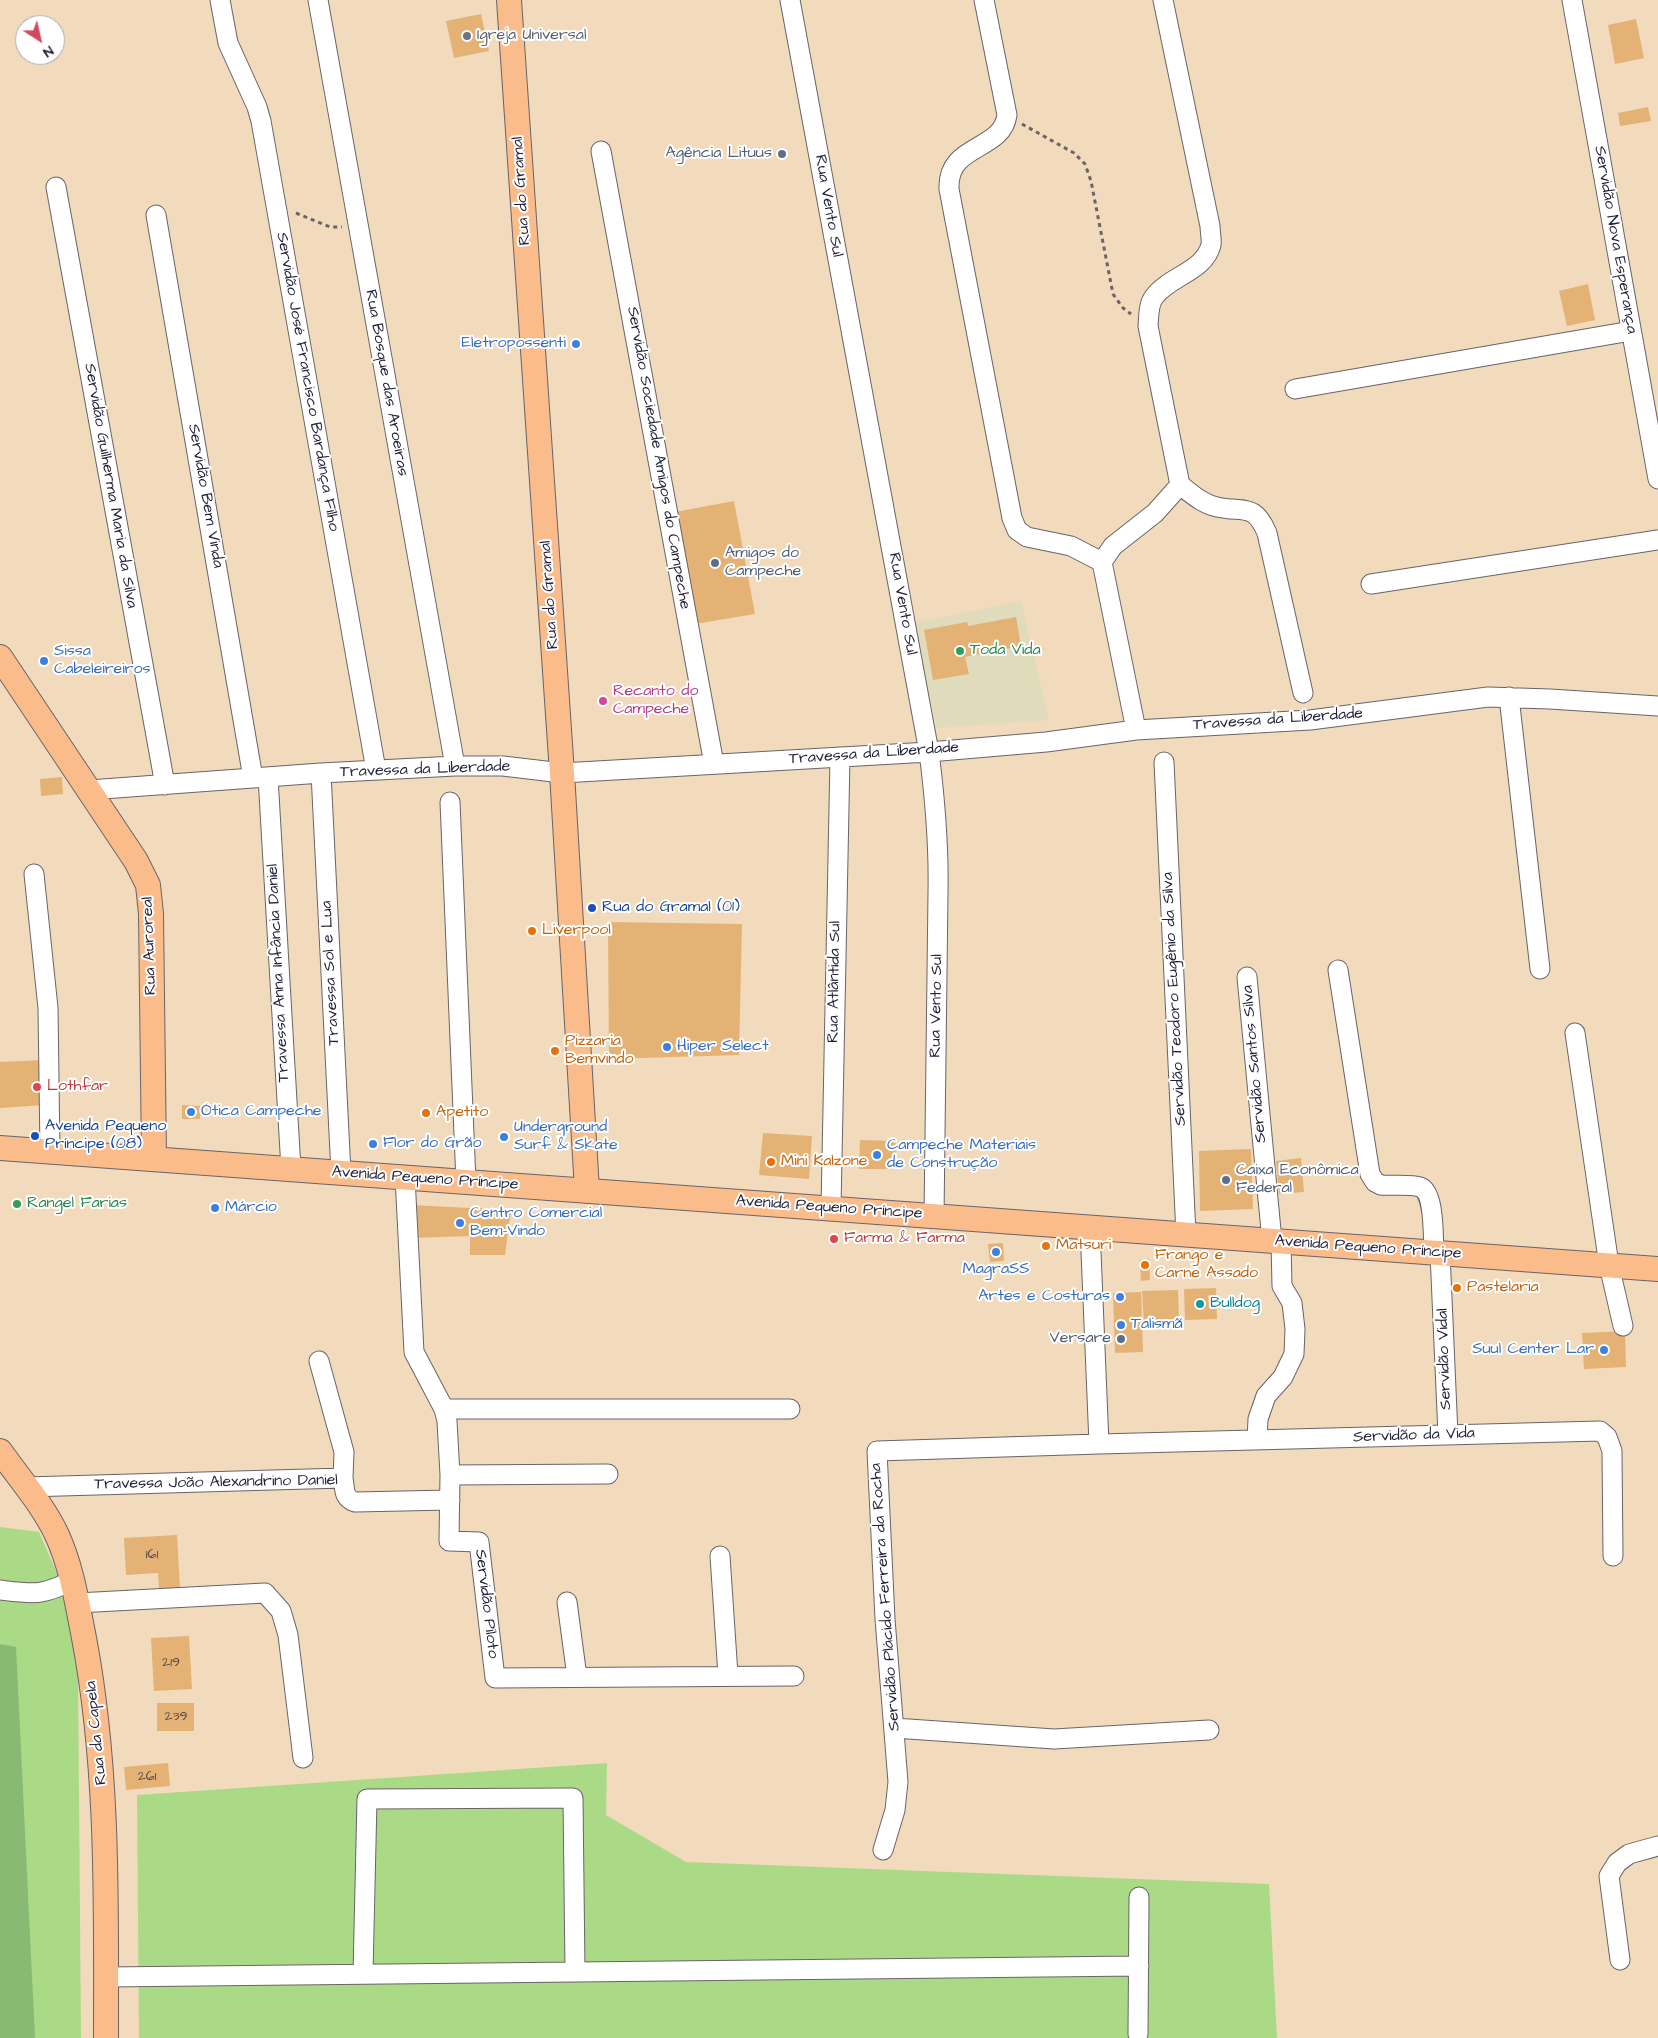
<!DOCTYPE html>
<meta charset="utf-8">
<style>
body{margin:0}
#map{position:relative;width:1658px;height:2038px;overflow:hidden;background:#f1dbbc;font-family:"Architects Daughter",sans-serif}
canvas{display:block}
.north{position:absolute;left:15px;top:15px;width:50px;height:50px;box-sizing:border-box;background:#fff;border:1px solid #a7a7b1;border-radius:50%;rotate:145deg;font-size:14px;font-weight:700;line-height:20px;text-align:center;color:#22223b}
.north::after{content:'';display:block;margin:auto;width:18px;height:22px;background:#d1495b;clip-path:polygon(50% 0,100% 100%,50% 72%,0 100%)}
</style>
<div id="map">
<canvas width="1658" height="2038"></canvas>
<div class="north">N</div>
</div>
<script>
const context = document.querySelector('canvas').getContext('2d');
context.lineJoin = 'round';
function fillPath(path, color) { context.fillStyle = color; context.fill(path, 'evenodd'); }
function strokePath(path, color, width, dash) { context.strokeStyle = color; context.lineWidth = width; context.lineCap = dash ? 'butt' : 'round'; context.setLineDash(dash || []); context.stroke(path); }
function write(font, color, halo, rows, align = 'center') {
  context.font = font + ' "Architects Daughter",sans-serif'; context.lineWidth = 4; context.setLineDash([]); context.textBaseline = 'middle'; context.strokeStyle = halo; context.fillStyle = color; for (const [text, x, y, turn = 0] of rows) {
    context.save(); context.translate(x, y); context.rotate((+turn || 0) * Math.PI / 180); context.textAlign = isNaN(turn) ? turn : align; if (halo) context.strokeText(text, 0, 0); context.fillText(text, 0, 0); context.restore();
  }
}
const built = new Path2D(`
 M1021,601L1049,720L937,728L913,623Z`);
const green = new Path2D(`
 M0,1527L39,1532L66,1594L78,1673L81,2038H0Z
 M607,1763L606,1815L686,1862L1269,1884L1277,2038H139L137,1795Z`);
const forest = new Path2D(`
 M0,1644L16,1647L35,2038H0Z`);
const building = new Path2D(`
 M481,14L489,51L454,58L446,21Z
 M1636,19L1644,58L1615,64L1608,25Z
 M1648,107L1651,121L1620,126L1618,113Z
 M1588,284L1595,320L1567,326L1559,291Z
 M734,501L755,614L695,624L675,512Z
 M1016,617L1021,646L965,657L969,674L933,680L924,630L967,622L968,626Z
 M62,777L63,794L41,796L40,779Z
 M608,922L742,924L739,1055L609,1059Z
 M43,1060L45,1105L0,1108V1062Z
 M182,1105L200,1106V1119H182Z
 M763,1133L812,1136L809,1179L759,1175Z
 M860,1140L896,1141L895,1169H859Z
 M1251,1149L1253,1209L1200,1211L1199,1151Z
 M1301,1158L1304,1192L1279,1194L1276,1161Z
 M411,1205L511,1210L505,1255H470V1236L412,1238Z
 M1003,1243L1004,1261L990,1262L988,1244Z
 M1149,1259L1150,1280L1141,1281L1140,1260Z
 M1216,1288L1217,1319L1185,1320L1184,1289Z
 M1178,1290L1179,1323L1144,1324L1142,1291Z
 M1141,1292L1143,1352L1115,1353L1113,1293Z
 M1625,1331L1626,1367L1584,1369L1582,1333Z
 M177,1535L180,1588L159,1590L158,1573L126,1575L124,1538Z
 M189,1636L192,1689L154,1691L151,1638Z
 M157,1703H194V1731H157Z
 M168,1763L170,1786L126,1790L124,1767Z`);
const path = new Path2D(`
 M1022,124L1074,153L1085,164L1091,181L1113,294L1123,308L1131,314
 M296,213L330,227H342`);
const minor = new Path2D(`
 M220,0L228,43L257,107L261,121L376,770
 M318,0L455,766
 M790,0L929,752C935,799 939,845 938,893L934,1216
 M984,0L1007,115C1002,152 947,143 949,189L1012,518L1017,530L1027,537L1071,546L1102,562
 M1572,0L1658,479
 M601,151L714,764
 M56,187L165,785
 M156,215L253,778
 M1295,389L1631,331
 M1180,485C1191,493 1202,504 1217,507C1243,513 1254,502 1267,533L1303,693
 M1371,584L1658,540
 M1509,697L1540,969
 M1136,730L1102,562L1113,546L1155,513L1180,485L1148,326C1149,316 1148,305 1154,297C1169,276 1204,272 1211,245C1212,240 1210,232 1210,226L1163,0
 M1164,762L1186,1235
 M321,773L341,1173
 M268,777L291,1169
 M89,790L321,773L455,766H503L562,773L929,752L1046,742L1136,730L1310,720L1488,697L1550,699L1658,706
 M450,802L466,1182
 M34,874L48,1008L50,1152
 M1338,970L1370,1174L1375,1182L1381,1185C1392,1186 1411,1184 1420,1187C1435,1192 1433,1239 1434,1253
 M1247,977L1272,1241
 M1575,1033L1609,1265L1623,1326
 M405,1177L414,1352L444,1409L447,1421L450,1475L449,1541L479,1542L495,1678L794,1676
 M831,1208L840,757
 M1440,1253L1448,1435
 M319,1361L344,1452L343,1478
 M444,1409H790
 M1257,1440L1258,1419L1266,1396L1283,1377L1294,1354L1295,1329L1292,1303L1282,1286L1281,1242
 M1099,1444L1600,1431L1607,1437L1612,1451L1613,1556
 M450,1475L608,1474
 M26,1487L343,1478C345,1489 343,1498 355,1502L450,1500
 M720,1556L728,1675
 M0,1590C34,1594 42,1596 73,1580
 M567,1602L577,1677
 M77,1603L265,1593L281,1611L288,1635L303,1758
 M894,1728L1054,1739L1209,1730
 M883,1850L895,1810L898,1782L885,1619L877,1451L1099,1444L1090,1228
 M1620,1960L1609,1876L1617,1863L1629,1854L1658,1846
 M363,1974L367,1799L573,1798L575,1972
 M106,1977L1139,1966
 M1138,2034L1139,1897`);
const major = new Path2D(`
 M509,0L562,773L587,1190
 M0,657L136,861L148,885L151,914L154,1159
 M0,1148L1658,1269
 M0,1451C19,1478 43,1505 57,1535C72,1568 77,1603 84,1638C109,1770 106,1904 106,2038`);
const markers = [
 [467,36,5,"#6b7280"],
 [782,154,5,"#5c6f8a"],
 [576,344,5,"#3f7fe0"],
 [715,563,5,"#5c6f8a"],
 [960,651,5,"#2e9e5b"],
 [44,661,5,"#3f7fe0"],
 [603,701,5,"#d1479c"],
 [592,908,5,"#1a4fb4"],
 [532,931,5,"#e8710a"],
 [667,1047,5,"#3f7fe0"],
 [555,1051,5,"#e8710a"],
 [37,1087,5,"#e0444e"],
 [191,1112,5,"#3f7fe0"],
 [426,1113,5,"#e8710a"],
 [35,1136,5,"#1a4fb4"],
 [504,1137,5,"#3f7fe0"],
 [373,1144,5,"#3f7fe0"],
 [877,1155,5,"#3f7fe0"],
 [771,1162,5,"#e8710a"],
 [1226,1180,5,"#5c6f8a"],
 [17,1204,5,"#2e9e5b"],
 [215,1208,5,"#3f7fe0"],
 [460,1223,5,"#3f7fe0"],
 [834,1239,5,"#e0444e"],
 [1046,1246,5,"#e8710a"],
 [996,1252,5,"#3f7fe0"],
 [1145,1265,5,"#e8710a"],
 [1457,1288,5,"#e8710a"],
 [1120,1297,5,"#3f7fe0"],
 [1200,1304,5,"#0f9aa8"],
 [1121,1325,5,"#3f7fe0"],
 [1121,1339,5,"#5c6f8a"],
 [1604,1350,5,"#3f7fe0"]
];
const numberNames = [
 ["161",152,1555],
 ["219",171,1663],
 ["239",176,1717],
 ["261",147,1777]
];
const worshipNames = [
 ["Igreja Universal",477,36]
];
const serviceNames = [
 ["Agência Lituus",772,154],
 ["Amigos do",725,554,"left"],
 ["Campeche",725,572,"left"],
 ["Caixa Econômica",1236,1171,"left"],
 ["Federal",1236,1189,"left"],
 ["Versare",1111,1339]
];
const streetNames = [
 ["Rua do Gramal",522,191,-94],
 ["Rua Vento Sul",828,206,80],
 ["Servidão Nova Esperança",1615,240,80],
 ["Servidão José Francisco Bardança Filho",307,382,80],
 ["Rua Bosque das Aroeiras",386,383,80],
 ["Servidão Sociedade Amigos do Campeche",658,458,80],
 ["Servidão Guilherma Maria da Silva",110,486,80],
 ["Servidão Bem Vinda",205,496,80],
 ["Rua do Gramal",550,595,-94],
 ["Rua Vento Sul",902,604,80],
 ["Travessa da Liberdade",1278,720,-4],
 ["Travessa da Liberdade",874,754,-4],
 ["Travessa da Liberdade",425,770,-2],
 ["Rua Auroreal",150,946,-92],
 ["Travessa Anna Infância Daniel",279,973,-93],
 ["Travessa Sol e Lua",331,973,-93],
 ["Rua Atlântida Sul",835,982,-89],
 ["Servidão Teodoro Eugênio da Silva",1175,999,-93],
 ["Rua Vento Sul",937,1006,-89],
 ["Servidão Santos Silva",1255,1064,-95],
 ["Avenida Pequeno Príncipe",425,1179,4],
 ["Avenida Pequeno Príncipe",829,1208,4],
 ["Avenida Pequeno Príncipe",1368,1248,4],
 ["Servidão Vidal",1445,1359,-92],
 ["Servidão da Vida",1414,1436,-2],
 ["Travessa João Alexandrino Daniel",216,1483,-1],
 ["Servidão Plácido Ferreira da Rocha",886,1597,-94],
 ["Servidão Piloto",486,1604,83],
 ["Rua da Capela",97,1733,-96]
];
const shopNames = [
 ["Eletropossenti",566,344,"right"],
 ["Sissa",54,652],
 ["Cabeleireiros",54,670],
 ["Hiper Select",677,1047],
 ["Ótica Campeche",201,1112],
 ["Underground",514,1128],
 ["Surf & Skate",514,1146],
 ["Flor do Grão",383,1144],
 ["Campeche Materiais",887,1146],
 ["de Construção",887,1164],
 ["Márcio",225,1208],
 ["Centro Comercial",470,1214],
 ["Bem-Vindo",470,1232],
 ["MagraSS",996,1270,"center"],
 ["Artes e Costuras",1110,1297,"right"],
 ["Talismã",1131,1325],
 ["Suul Center Lar",1594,1350,"right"]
];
const leisureNames = [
 ["Toda Vida",970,651],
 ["Rangel Farias",27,1204]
];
const hotelNames = [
 ["Recanto do",613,692],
 ["Campeche",613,710]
];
const transitNames = [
 ["Rua do Gramal (01)",602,908],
 ["Avenida Pequeno",45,1127],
 ["Príncipe (08)",45,1145]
];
const foodNames = [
 ["Liverpool",542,931],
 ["Pizzaria",565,1042],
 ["Bemvindo",565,1060],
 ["Apetito",436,1113],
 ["Mini Kalzone",781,1162],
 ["Matsuri",1056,1246],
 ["Frango e",1155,1256],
 ["Carne Assado",1155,1274],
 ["Pastelaria",1467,1288]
];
const healthNames = [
 ["Lothfar",47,1087],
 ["Farma & Farma",844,1239]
];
const cultureNames = [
 ["Bulldog",1210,1304]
];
fillPath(built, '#e0dcbb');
fillPath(green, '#abda87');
fillPath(forest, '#88ba74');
fillPath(building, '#e4b275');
strokePath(minor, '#6a6368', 21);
strokePath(major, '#6a6368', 26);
strokePath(path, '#6a6368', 3, [4, 4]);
strokePath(minor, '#fff', 19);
strokePath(major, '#fabc8b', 24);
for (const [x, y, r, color] of markers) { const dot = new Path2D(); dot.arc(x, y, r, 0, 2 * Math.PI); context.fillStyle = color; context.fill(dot); strokePath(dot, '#fff', 2); }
write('14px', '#52464a', null, numberNames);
write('16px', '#5b616d', '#fff', worshipNames, 'left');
write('16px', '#4e5e75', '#fff', serviceNames, 'right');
write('16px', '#22223b', '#fff', streetNames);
write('16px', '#366cbe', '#fff', shopNames, 'left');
write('16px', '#27864d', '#fff', leisureNames, 'left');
write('16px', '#b23c85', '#fff', hotelNames, 'left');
write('16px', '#164399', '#fff', transitNames, 'left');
write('16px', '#c56008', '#fff', foodNames, 'left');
write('16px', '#be3a42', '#fff', healthNames, 'left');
write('16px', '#0d838f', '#fff', cultureNames, 'left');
</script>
